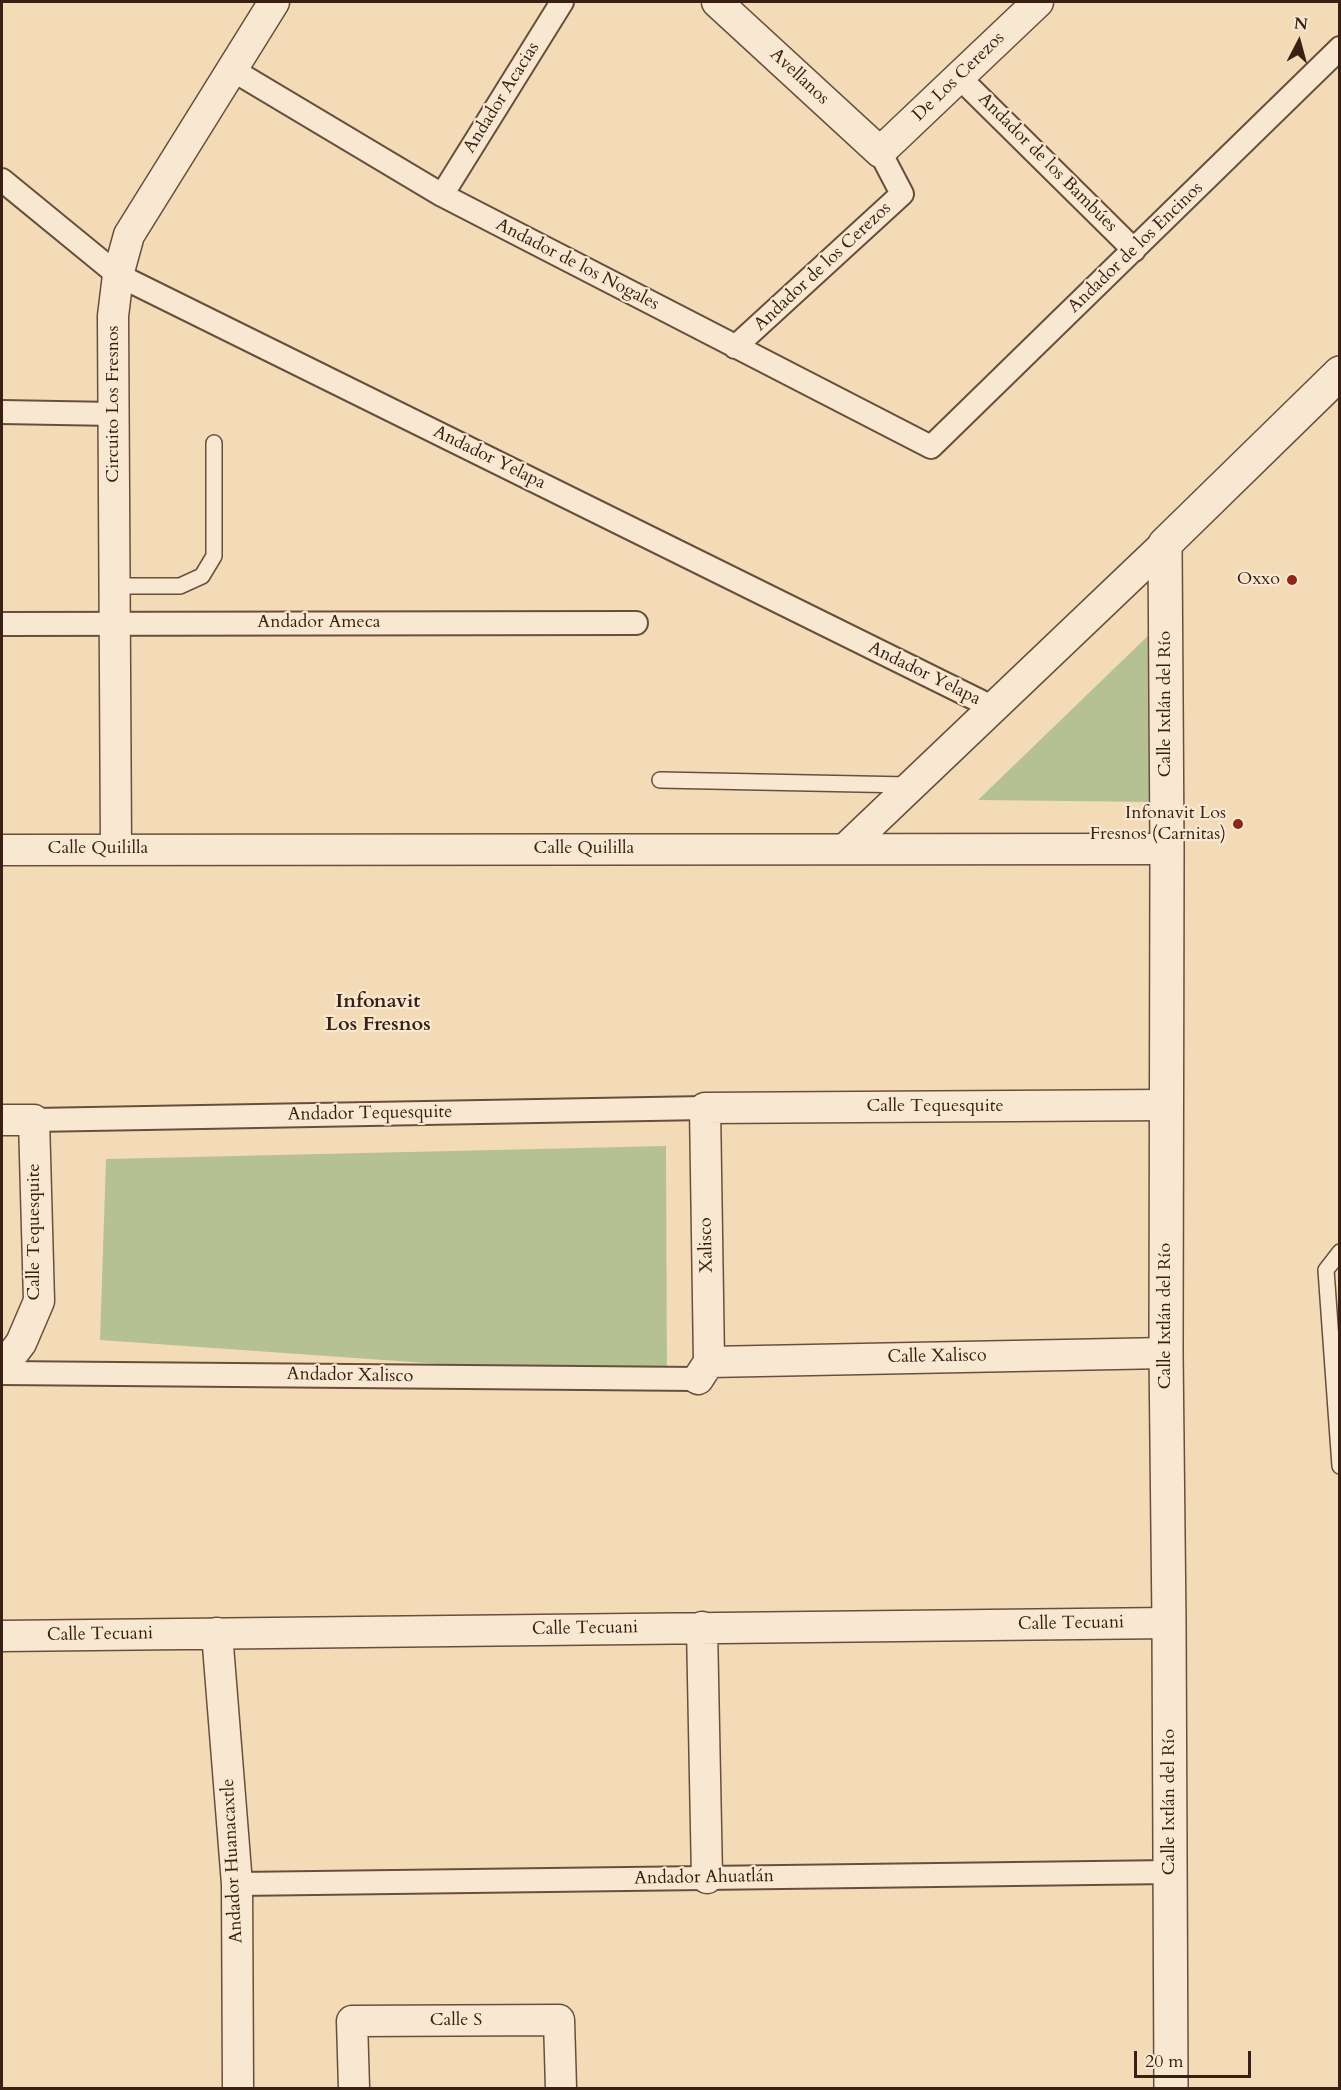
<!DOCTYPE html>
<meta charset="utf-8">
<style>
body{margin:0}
#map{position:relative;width:1341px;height:2090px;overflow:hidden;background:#f4dbb8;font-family:Cardo,serif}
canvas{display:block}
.frame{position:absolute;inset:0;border:3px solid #392013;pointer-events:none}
.north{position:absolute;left:1269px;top:12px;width:60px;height:60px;-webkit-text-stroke:4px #f8e8d1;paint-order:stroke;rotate:6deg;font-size:16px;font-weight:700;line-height:24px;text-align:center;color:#392013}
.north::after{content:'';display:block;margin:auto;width:21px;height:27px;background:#392013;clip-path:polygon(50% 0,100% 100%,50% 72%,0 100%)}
.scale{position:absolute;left:1134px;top:2051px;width:117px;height:27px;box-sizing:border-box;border:3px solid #392013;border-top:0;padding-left:8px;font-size:18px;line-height:21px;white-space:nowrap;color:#392013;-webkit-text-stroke:4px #f8e8d1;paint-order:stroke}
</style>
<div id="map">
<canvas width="1341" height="2090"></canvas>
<div class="frame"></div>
<div class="north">N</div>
<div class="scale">20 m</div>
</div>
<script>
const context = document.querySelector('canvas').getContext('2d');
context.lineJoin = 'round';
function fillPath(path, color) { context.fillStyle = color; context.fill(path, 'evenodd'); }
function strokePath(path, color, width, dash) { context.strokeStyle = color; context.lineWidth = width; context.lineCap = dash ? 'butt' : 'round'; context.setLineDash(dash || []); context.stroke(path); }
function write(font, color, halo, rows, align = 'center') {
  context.font = font + ' Cardo,serif'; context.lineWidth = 4.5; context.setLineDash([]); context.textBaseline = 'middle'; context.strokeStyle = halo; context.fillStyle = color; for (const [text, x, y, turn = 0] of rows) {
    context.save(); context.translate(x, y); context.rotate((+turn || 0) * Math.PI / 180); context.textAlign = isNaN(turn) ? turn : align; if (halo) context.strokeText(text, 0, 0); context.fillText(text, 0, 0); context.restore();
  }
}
const green = new Path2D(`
 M1153,631L1154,802L978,800Z
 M666,1146L667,1380L100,1340L106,1159Z`);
const service = new Path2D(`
 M115,586H180L202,576L214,556V443
 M660,780L909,785
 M1340,1252L1326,1270L1340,1466`);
const pedestrian = new Path2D(`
 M231,69L442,195L931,447L1340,48
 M959,77L1134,250
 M2,180L118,275L994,708
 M442,195L562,2
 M735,347L902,194L880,152
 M2,412L114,414
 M2,624L636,623
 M34,1120L705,1108
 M2,1373L698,1379
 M237,1884L1171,1872`);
const minor = new Path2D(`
 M717,2L880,152L1038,2
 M116,849L113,316L118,275L129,235L274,2
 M845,849L1165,544
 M2,850L1167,849
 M2,1120H34L39,1301L21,1343L2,1368
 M709,1362L1166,1353
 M698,1379L709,1362L705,1108L1165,1105
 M702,1627L707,1878
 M217,1633L237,1884L238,2088
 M2,1636L1169,1623
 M354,2088L352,2021L559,2020L561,2088`);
const tertiary = new Path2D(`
 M1171,2088L1169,1623L1166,1353L1167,849L1165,544L1340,373`);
const markers = [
 [1292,580,6,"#8f2418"],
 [1238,824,6,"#8f2418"]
];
const streetNames = [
 ["Avellanos",799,77,43],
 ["De Los Cerezos",959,77,-44],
 ["Andador Acacias",502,98,-58],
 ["Andador de los Bambúes",1047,163,45],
 ["Andador de los Encinos",1136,248,-44],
 ["Andador de los Nogales",577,265,27],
 ["Andador de los Cerezos",823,267,-43],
 ["Circuito Los Fresnos",114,404,-90],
 ["Andador Yelapa",489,458,26],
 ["Andador Ameca",319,623],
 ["Andador Yelapa",924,674,26],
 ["Calle Ixtlán del Río",1166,704,-90],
 ["Calle Quililla",98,849],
 ["Calle Quililla",584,849],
 ["Calle Tequesquite",935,1107],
 ["Andador Tequesquite",370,1114,-1],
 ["Calle Tequesquite",35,1232,-90],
 ["Xalisco",707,1245,-91],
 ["Calle Ixtlán del Río",1166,1316,-90],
 ["Calle Xalisco",937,1357,-1],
 ["Andador Xalisco",350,1376,1],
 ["Calle Tecuani",1071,1624,-1],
 ["Calle Tecuani",585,1629,-1],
 ["Calle Tecuani",100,1635,-1],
 ["Calle Ixtlán del Río",1170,1802,-90],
 ["Andador Huanacaxtle",233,1861,-93],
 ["Andador Ahuatlán",704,1878,-1],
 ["Calle S",456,2021]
];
const poiNames = [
 ["Oxxo",1280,580],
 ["Infonavit Los",1226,814],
 ["Fresnos (Carnitas)",1226,835]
];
const neighbourhoodNames = [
 ["Infonavit",378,1002],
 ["Los Fresnos",378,1025]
];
fillPath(green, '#b6c193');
strokePath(service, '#684f3c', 18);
strokePath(pedestrian, '#684f3c', 26);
strokePath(minor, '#684f3c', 33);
strokePath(tertiary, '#684f3c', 36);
strokePath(service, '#f8e8d1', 15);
strokePath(pedestrian, '#f8e8d1', 22);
strokePath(minor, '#f8e8d1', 30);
strokePath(tertiary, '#f8e8d1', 33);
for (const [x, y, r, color] of markers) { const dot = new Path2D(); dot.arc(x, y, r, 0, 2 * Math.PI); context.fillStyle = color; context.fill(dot); strokePath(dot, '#f8e8d1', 2); }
write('18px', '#392013', '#f8e8d1', streetNames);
write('18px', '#392013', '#f8e8d1', poiNames, 'right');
write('bold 20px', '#392013', '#f8e8d1', neighbourhoodNames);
</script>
